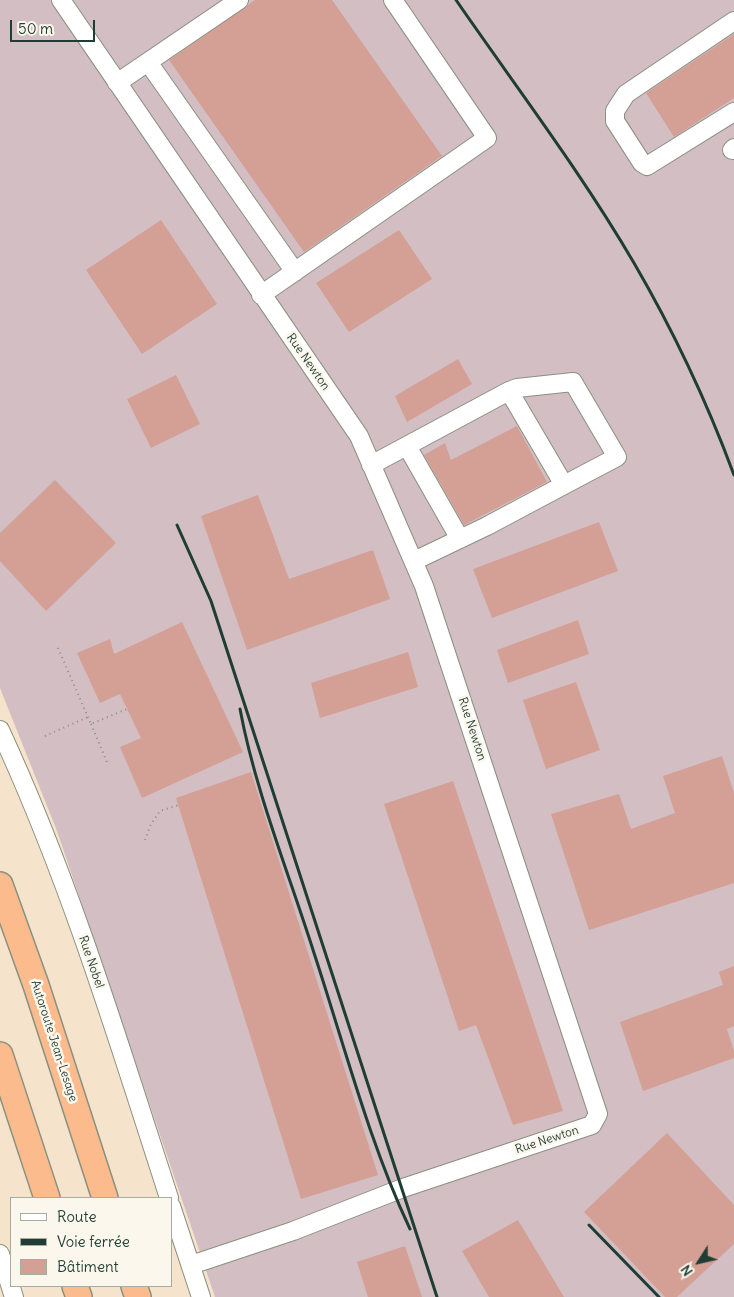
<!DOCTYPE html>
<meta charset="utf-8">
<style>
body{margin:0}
#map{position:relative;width:734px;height:1297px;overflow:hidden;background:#f5e4cb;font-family:Delius,sans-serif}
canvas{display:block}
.legend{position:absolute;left:10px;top:1197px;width:162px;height:90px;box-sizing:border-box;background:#fbf7ec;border:1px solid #a3ada2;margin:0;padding:6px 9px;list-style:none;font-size:15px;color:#1f3d34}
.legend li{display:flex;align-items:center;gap:10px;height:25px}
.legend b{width:25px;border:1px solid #a3ada2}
.north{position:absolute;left:674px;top:1237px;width:50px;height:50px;-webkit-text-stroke:4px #fbf7ec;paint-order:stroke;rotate:235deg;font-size:14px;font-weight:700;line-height:20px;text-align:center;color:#1f3d34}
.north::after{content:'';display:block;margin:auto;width:18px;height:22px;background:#1f3d34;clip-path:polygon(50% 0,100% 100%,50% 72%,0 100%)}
.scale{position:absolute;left:10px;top:20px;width:85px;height:22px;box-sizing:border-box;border:2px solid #1f3d34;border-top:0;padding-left:6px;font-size:15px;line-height:18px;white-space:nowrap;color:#1f3d34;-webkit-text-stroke:4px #fbf7ec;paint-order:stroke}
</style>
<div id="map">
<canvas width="734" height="1297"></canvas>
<ul class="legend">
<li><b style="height:6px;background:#fff"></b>Route</li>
<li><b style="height:6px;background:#1f3d34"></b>Voie ferrée</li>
<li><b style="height:14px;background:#d4a095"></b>Bâtiment</li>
</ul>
<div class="north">N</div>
<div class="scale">50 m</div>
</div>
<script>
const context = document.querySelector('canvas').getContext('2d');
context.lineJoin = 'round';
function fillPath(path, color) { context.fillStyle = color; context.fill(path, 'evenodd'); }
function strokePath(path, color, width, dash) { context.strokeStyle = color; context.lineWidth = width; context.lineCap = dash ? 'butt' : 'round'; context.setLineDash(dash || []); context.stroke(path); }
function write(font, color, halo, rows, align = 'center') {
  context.font = font + ' Delius,sans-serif'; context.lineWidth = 5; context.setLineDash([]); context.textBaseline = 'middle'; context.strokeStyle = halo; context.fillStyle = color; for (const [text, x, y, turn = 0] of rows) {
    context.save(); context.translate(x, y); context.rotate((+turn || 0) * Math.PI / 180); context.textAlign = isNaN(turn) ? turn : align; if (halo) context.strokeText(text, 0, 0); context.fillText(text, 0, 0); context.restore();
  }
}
const industrial = new Path2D(`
 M0,0H734V1297H215L57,831L0,688Z`);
const building = new Path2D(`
 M255,0H332L442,156L304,252L169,60Z
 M734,34V98L674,137L646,93Z
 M161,220L217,304L142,354L86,270Z
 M399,230L432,279L349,332L316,283Z
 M458,359L472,384L407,422L395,396Z
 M176,375L200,424L151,448L127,399Z
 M517,426L547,482L464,525L424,455L445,443L451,460Z
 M55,480L116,543L46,611L0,561V533Z
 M258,495L289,579L373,550L390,599L247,650L201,516Z
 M599,522L618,571L492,618L473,569Z
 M578,620L589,654L508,683L497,650Z
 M182,622L243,752L142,798L120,747L141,738L120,694L100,703L77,653L110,639L114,654Z
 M408,652L418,687L320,718L311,683Z
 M576,682L600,750L546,769L523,700Z
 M722,756L734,793V883L589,930L551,814L619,794L631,829L675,813L663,776Z
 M251,772L378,1175L301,1199L176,798Z
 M453,781L563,1111L513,1125L476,1025L459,1031L384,804Z
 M734,966V1026L727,1029L734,1051V1058L643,1091L620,1022L723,985L719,972Z
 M667,1133L734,1205V1244L677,1297H665L584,1212Z
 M518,1220L564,1297H489L462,1251Z
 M405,1246L422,1297H368L357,1262Z`);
const path = new Path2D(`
 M58,648L91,724L127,709
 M91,724L107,762
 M45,736L88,717
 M145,840L151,824L160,811L179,805`);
const minor = new Path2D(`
 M61,0L359,436L424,586L598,1114L592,1125L403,1188L293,1231L191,1265
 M734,21L626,94L615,111V121L642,163L647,166L734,112
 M148,62L295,272
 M117,83L239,0
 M732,150L734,148
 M261,295L487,138L393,0
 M407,446L460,539
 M371,465L509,391L517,388L573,382L617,457L564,485
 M414,561L487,526L564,485L509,391
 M0,730C70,881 118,1040 169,1198
 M171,1206L201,1297
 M0,1254L14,1297`);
const highway = new Path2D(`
 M0,885L36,985L105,1198
 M0,1055L47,1198
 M75,1286L79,1297
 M134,1286L138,1297`);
const rail = new Path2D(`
 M456,0C516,87 581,172 634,263C673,330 707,402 734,475
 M177,525L211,601L437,1297
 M240,709C255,790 289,874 314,953C344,1044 369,1142 410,1229
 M589,1225L659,1297`);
const streetNames = [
 ["Rue Newton",308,362,55],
 ["Rue Newton",472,729,72],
 ["Rue Nobel",91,962,71],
 ["Autoroute Jean-Lesage",54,1041,72],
 ["Rue Newton",547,1140,-18]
];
fillPath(industrial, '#d2bec3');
fillPath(building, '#d4a095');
strokePath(minor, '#8a9080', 20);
strokePath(highway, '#8a9080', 28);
strokePath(path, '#8a9080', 2, [1, 4]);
strokePath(minor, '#fff', 18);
strokePath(highway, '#fbbb8c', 25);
strokePath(rail, '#1f3d34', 3);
write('12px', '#1f3d34', '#fbf7ec', streetNames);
</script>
